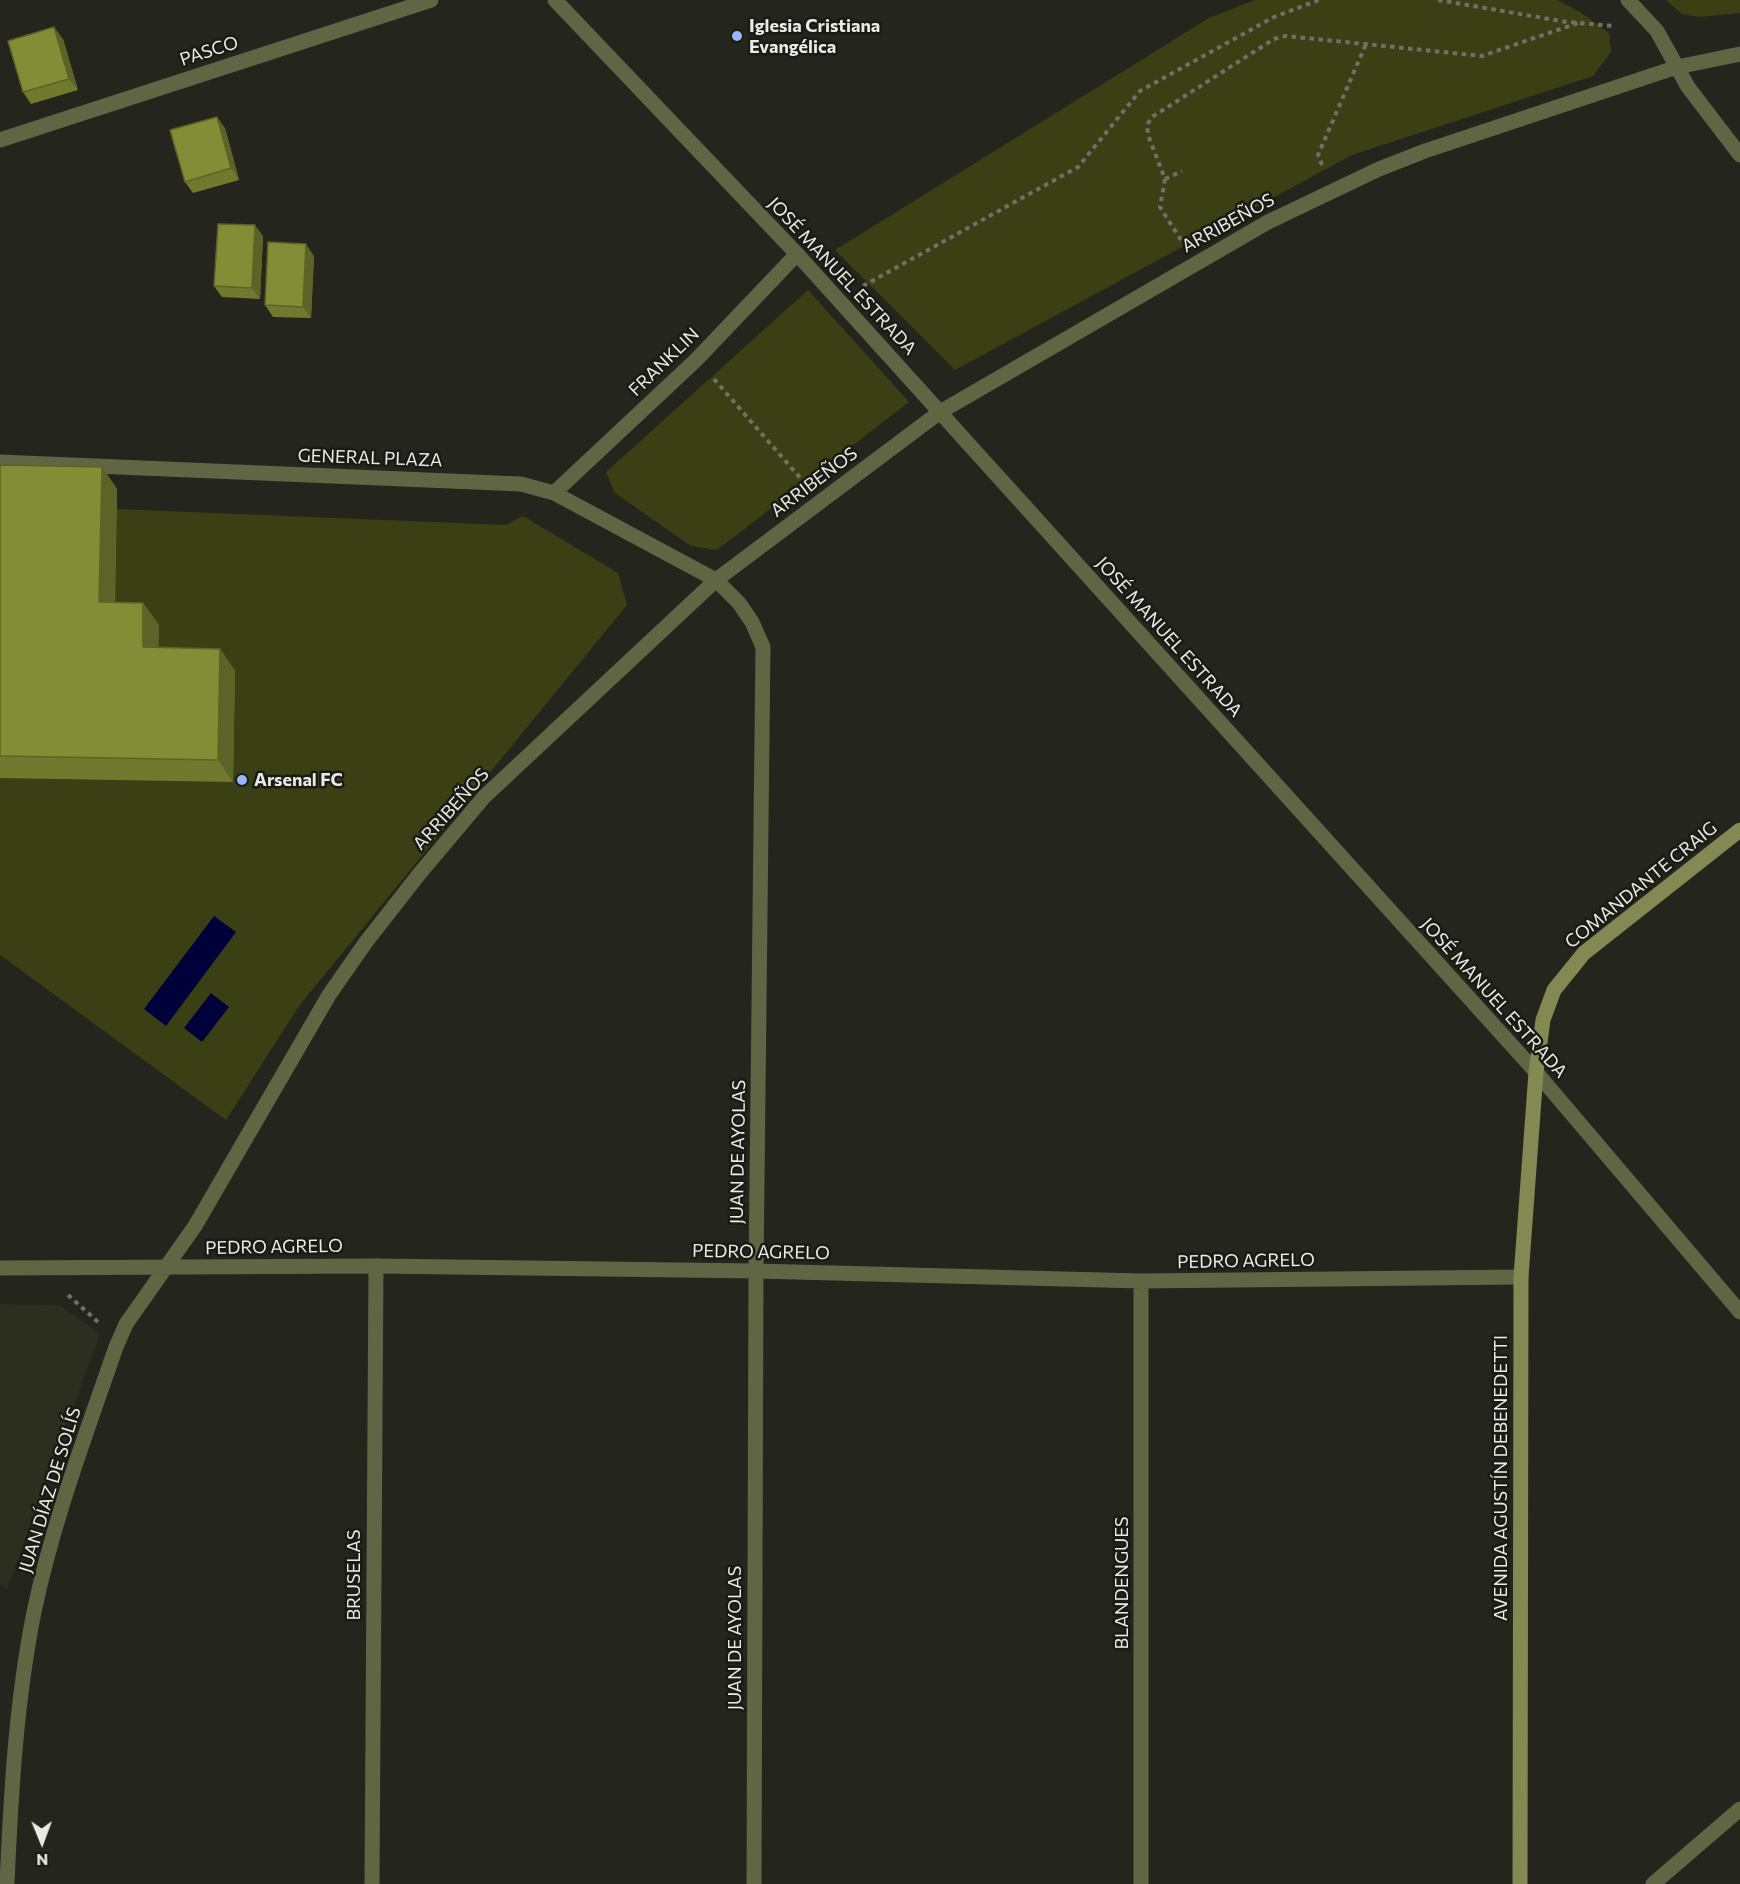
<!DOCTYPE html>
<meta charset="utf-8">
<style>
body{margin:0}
#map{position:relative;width:1740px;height:1884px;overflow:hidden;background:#24251d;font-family:Commissioner,sans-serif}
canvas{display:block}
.north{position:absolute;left:12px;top:1812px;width:60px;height:60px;-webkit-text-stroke:4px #1a1b14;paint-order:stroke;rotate:179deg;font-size:16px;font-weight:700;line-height:24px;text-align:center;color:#eaebe6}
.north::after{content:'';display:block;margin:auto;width:21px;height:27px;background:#eaebe6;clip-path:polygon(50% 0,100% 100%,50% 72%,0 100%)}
</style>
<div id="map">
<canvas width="1740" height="1884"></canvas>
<div class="north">N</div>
</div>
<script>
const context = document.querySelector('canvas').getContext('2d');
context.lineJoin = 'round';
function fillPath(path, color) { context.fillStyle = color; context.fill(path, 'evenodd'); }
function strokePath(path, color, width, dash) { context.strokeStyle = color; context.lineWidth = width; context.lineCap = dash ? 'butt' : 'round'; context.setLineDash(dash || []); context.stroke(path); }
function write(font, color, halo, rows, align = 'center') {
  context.font = font + ' Commissioner,sans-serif'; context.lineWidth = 5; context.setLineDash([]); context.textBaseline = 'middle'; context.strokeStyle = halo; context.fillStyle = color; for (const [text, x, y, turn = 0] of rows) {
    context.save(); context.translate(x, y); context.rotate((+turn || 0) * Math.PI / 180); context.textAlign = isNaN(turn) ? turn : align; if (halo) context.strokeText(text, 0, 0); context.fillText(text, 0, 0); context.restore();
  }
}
const built = new Path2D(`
 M0,1304L60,1305L100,1334L7,1589L0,1585Z`);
const green = new Path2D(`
 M1255,0H1557L1580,12L1609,33L1611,52L1593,76L1352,155L955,370L835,250L1209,18Z
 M1666,0H1740V13L1699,17L1682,14Z
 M808,290L909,402L717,550L691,546L615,493L606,472Z
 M0,487L117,489V509L506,525L523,516L618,573L627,605L299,1006L226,1120L0,955Z`);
const water = new Path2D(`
 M214,916L236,932L166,1026L144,1009Z
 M211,993L229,1007L202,1042L184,1028Z`);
const path = new Path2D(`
 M1438,0L1567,22L1614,26
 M1322,165L1318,155L1366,44
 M1165,179L1182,171
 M1181,240L1160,207L1165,179L1148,135L1147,125L1152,117L1274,39L1286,36L1296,37L1482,56L1578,23
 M863,286L1078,167L1140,91L1274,17L1319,0
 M714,379L802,480
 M68,1295L98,1322`);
const street = new Path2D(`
 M555,0L797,254L1536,1072L1740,1312
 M1628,0L1657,31L1688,87L1740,155
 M0,140L431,0
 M0,462L521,484L554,493L716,580L739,603L752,622L763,647L756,1271L754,1884
 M554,493L696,360L797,254
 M0,1268L376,1266L756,1271L1141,1281L1521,1277
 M1141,1281V1884
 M7,1884C11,1793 16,1702 34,1612C53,1521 86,1434 116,1347L126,1324L195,1226L329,995L366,942L420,873L484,797L716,580L940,412L1268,222L1379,169L1425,151L1677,67L1740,54
 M372,1884L376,1266
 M1653,1884L1740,1809`);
const secondary = new Path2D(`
 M1520,1884L1521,1277L1536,1072L1543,1020L1554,990L1584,953L1740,830`);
const wall = new Path2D(`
 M63,39L78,90L31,104L23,92Z
 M225,128L239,180L193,193L185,182Z
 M263,236L260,299L222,297L214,286Z
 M314,256L311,318L273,317L265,305Z
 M0,465L102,467L117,489L115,602L143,603L159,625L158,648L220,649L235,671L233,782L0,778Z`);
const shadedWall = new Path2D(`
 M54,27L63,39L78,90L69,79Z
 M217,117L225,128L239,180L231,168Z
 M255,225L263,236L260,299L252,288Z
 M306,244L314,256L311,318L303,307Z
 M102,467L117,489L114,624L99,602Z
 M143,603L159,625L158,669L143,647Z
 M220,649L235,671L233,782L218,760Z`);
const building = new Path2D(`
 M54,27L69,79L23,92L8,41Z
 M217,117L231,168L185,182L170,130Z
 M218,224L255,225L252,288L214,286Z
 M268,242L306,244L303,307L265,305Z
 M0,465L102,467L99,602L143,603V647L220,649L218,760L0,756Z`);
const markers = [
 [737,36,6,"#98b5fd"],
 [242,780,6,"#98b5fd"]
];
const poiNames = [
 ["Iglesia Cristiana",749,26],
 ["Evangélica",749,47],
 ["Arsenal FC",254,780]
];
const streetNames = [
 ["PASCO",209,51,-18],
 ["ARRIBEÑOS",1228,223,-29],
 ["JOSÉ MANUEL ESTRADA",842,276,47],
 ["FRANKLIN",664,362,-44],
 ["GENERAL PLAZA",370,458,2],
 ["ARRIBEÑOS",814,482,-37],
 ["JOSÉ MANUEL ESTRADA",1169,637,48],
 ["ARRIBEÑOS",451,809,-48],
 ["COMANDANTE CRAIG",1641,885,-39],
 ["JOSÉ MANUEL ESTRADA",1494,998,48],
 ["JUAN DE AYOLAS",738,1152,-89],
 ["PEDRO AGRELO",274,1247,-1],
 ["PEDRO AGRELO",761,1252,1],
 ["PEDRO AGRELO",1246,1261,-1],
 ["AVENIDA AGUSTÍN DEBENEDETTI",1501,1478,-90],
 ["JUAN DÍAZ DE SOLÍS",50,1490,-73],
 ["BRUSELAS",354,1575,-90],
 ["BLANDENGUES",1122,1583,-90],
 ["JUAN DE AYOLAS",735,1638,-90]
];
fillPath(built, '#2c2e20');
fillPath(green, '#3b4014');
fillPath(water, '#02003b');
strokePath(path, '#6f7069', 4, [4.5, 4.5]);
strokePath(street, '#606543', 15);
strokePath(secondary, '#828953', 15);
fillPath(wall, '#71792e');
fillPath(shadedWall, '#5c6326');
fillPath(building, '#838d36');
strokePath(building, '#5c6326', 1.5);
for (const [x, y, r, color] of markers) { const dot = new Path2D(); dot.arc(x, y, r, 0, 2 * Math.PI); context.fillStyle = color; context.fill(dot); strokePath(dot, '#1a1b14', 2); }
write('bold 18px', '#eaebe6', '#1a1b14', poiNames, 'left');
write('18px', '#eaebe6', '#1a1b14', streetNames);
</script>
